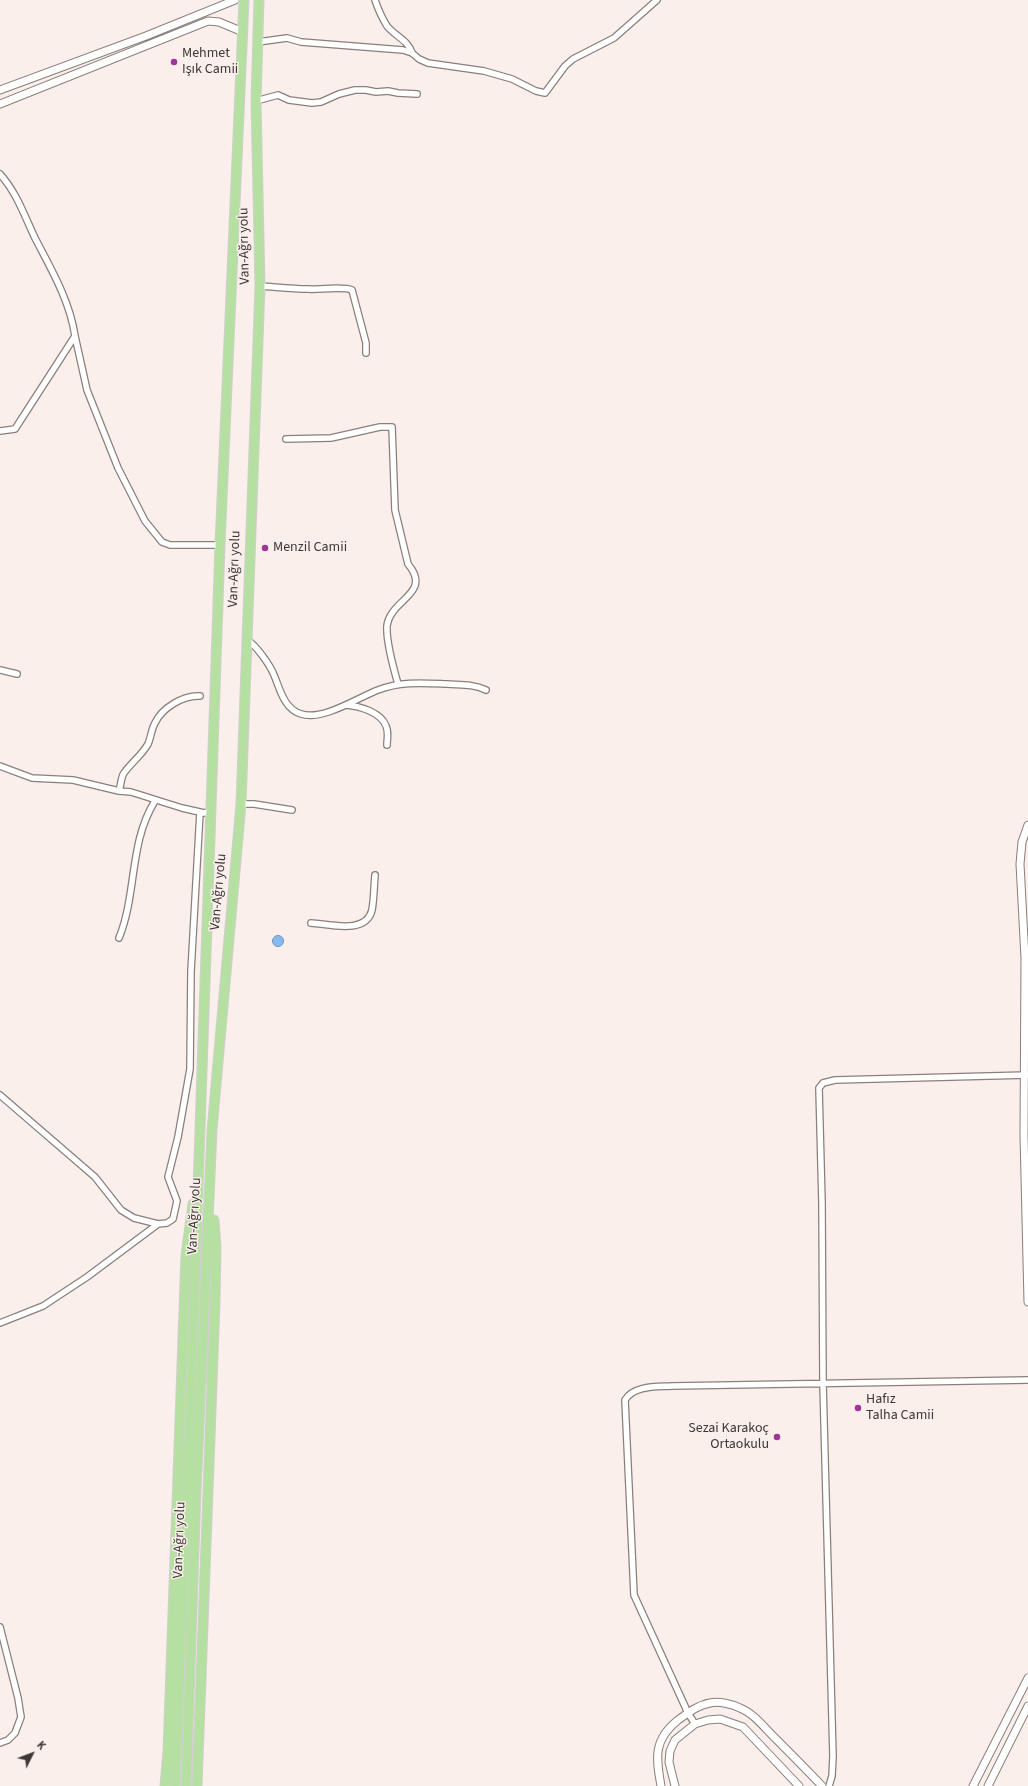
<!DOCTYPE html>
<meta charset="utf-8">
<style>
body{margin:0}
#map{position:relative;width:1028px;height:1786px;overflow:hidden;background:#faefeb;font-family:"Source Sans 3",sans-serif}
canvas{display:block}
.north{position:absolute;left:12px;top:1734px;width:40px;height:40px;-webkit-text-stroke:3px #faefeb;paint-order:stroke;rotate:48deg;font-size:11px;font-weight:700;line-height:16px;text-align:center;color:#3c3836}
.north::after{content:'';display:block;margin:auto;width:14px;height:18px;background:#3c3836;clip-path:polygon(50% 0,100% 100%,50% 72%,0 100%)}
</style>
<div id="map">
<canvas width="1028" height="1786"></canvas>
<div class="north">K</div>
</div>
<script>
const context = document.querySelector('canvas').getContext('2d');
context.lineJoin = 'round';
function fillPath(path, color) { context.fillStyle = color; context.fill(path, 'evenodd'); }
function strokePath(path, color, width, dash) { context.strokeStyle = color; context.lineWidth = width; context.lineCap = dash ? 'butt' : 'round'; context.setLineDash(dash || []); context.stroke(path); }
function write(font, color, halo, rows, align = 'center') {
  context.font = font + ' "Source Sans 3",sans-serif'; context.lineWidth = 3; context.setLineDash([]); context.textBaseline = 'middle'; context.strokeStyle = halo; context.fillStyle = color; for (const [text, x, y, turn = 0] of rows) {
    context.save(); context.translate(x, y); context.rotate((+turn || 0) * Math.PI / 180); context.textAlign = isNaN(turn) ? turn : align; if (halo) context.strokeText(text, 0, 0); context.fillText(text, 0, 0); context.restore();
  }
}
const water = new Path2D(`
 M272.5 941a5.5 5.5 0 1 1 11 0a5.5 5.5 0 1 1-11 0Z`);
const minor = new Path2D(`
 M375,0C378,9 382,18 387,26C395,36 409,41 412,53
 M258,42L287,38L301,42L403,50L412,53L419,59L428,63L484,71L512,79L536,91L545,93L565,66L573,59L614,38L657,0
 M256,101L278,95L289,100L312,103L321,102L339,94L355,90H366L376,92L388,91L398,93L417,94
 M0,174C17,193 24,215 35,238C51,269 70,301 75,336
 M260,286C276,287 292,289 308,289C318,290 344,286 352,290L366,343V353
 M0,431L15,429L75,336L87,390L118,468L145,521L162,542L170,545H220
 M286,439L331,438L380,427H392L395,510L408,564C433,594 390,599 387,626C386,640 394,670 398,684
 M247,640C256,645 270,665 274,675C280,689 284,709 301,714C323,721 357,698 378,690C400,681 424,683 447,684C461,685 473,684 486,690
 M0,670L17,674
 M346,705C359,706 381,712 386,726C389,732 387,739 387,745
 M0,766L32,778L73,780L119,791L131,792L182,808L204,813L211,811
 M119,791C121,785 121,777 124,773C131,763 142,755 148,744C151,738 151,730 155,723C162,708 183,695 200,696
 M241,804H254L292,810
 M311,923C329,924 366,935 372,910C374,899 374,886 375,875
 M119,938C137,894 129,842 155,801
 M0,1095L95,1177L121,1210L134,1218L158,1224L167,1223L173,1219L177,1201L168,1177L178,1137L190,1069L191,971L200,812
 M0,1323L43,1306L87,1277L158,1224
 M0,1627L18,1698L21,1717L15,1733L8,1740L0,1743
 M695,1724L688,1713L634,1595L625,1400C634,1385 657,1387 672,1386L1028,1380
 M829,1786L832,1776L833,1756L823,1384L822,1203L819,1088L823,1083L835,1080L1028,1075`);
const tertiary = new Path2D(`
 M0,90L146,36L235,0
 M0,104L208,21L219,22L243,32
 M1028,825L1022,842L1020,864L1025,958L1024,1135L1028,1302
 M661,1786C656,1758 653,1740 678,1720C688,1713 698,1705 710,1703C719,1701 732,1704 740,1708C753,1713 763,1726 773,1736C789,1752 806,1769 822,1786
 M675,1786L669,1762L670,1751L675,1740L695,1724L708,1720L720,1719L743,1727L799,1786
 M973,1786L1028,1678
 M988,1786L1028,1706`);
const trunk = new Path2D(`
 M165,1786L168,1751L186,1255L193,1204
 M175,1786L191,1392L220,545L244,0
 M186,1786L196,1493L212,1130L241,804L260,286L256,101L259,0
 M197,1786L215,1303L216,1247L214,1220`);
const markers = [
 [174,62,4,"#9f3597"],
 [265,548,4,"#9f3597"],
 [858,1408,4,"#9f3597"],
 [777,1437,4,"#9f3597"]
];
const poiNames = [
 ["Mehmet",182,54],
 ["Işık Camii",182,70],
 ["Menzil Camii",273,548],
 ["Hafız",866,1400],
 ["Talha Camii",866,1416],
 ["Sezai Karakoç",769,1429,"right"],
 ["Ortaokulu",769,1445,"right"]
];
const streetNames = [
 ["Van-Ağrı yolu",245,246,-91],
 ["Van-Ağrı yolu",235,569,-88],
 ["Van-Ağrı yolu",219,892,-85],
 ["Van-Ağrı yolu",195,1216,-87],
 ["Van-Ağrı yolu",180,1540,-88]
];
fillPath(water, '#86baf2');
strokePath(water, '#7093ba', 1);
strokePath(minor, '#897f7b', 8);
strokePath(tertiary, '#897f7b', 9);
strokePath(trunk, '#d0cfcf', 11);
strokePath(minor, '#fff', 5.5);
strokePath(tertiary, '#fff', 7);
strokePath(trunk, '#b6e0a2', 9);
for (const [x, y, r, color] of markers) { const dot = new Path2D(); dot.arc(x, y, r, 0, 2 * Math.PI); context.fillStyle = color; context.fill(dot); strokePath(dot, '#faefeb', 1.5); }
write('14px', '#3c3836', '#faefeb', poiNames, 'left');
write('14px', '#3c3836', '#faefeb', streetNames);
</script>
